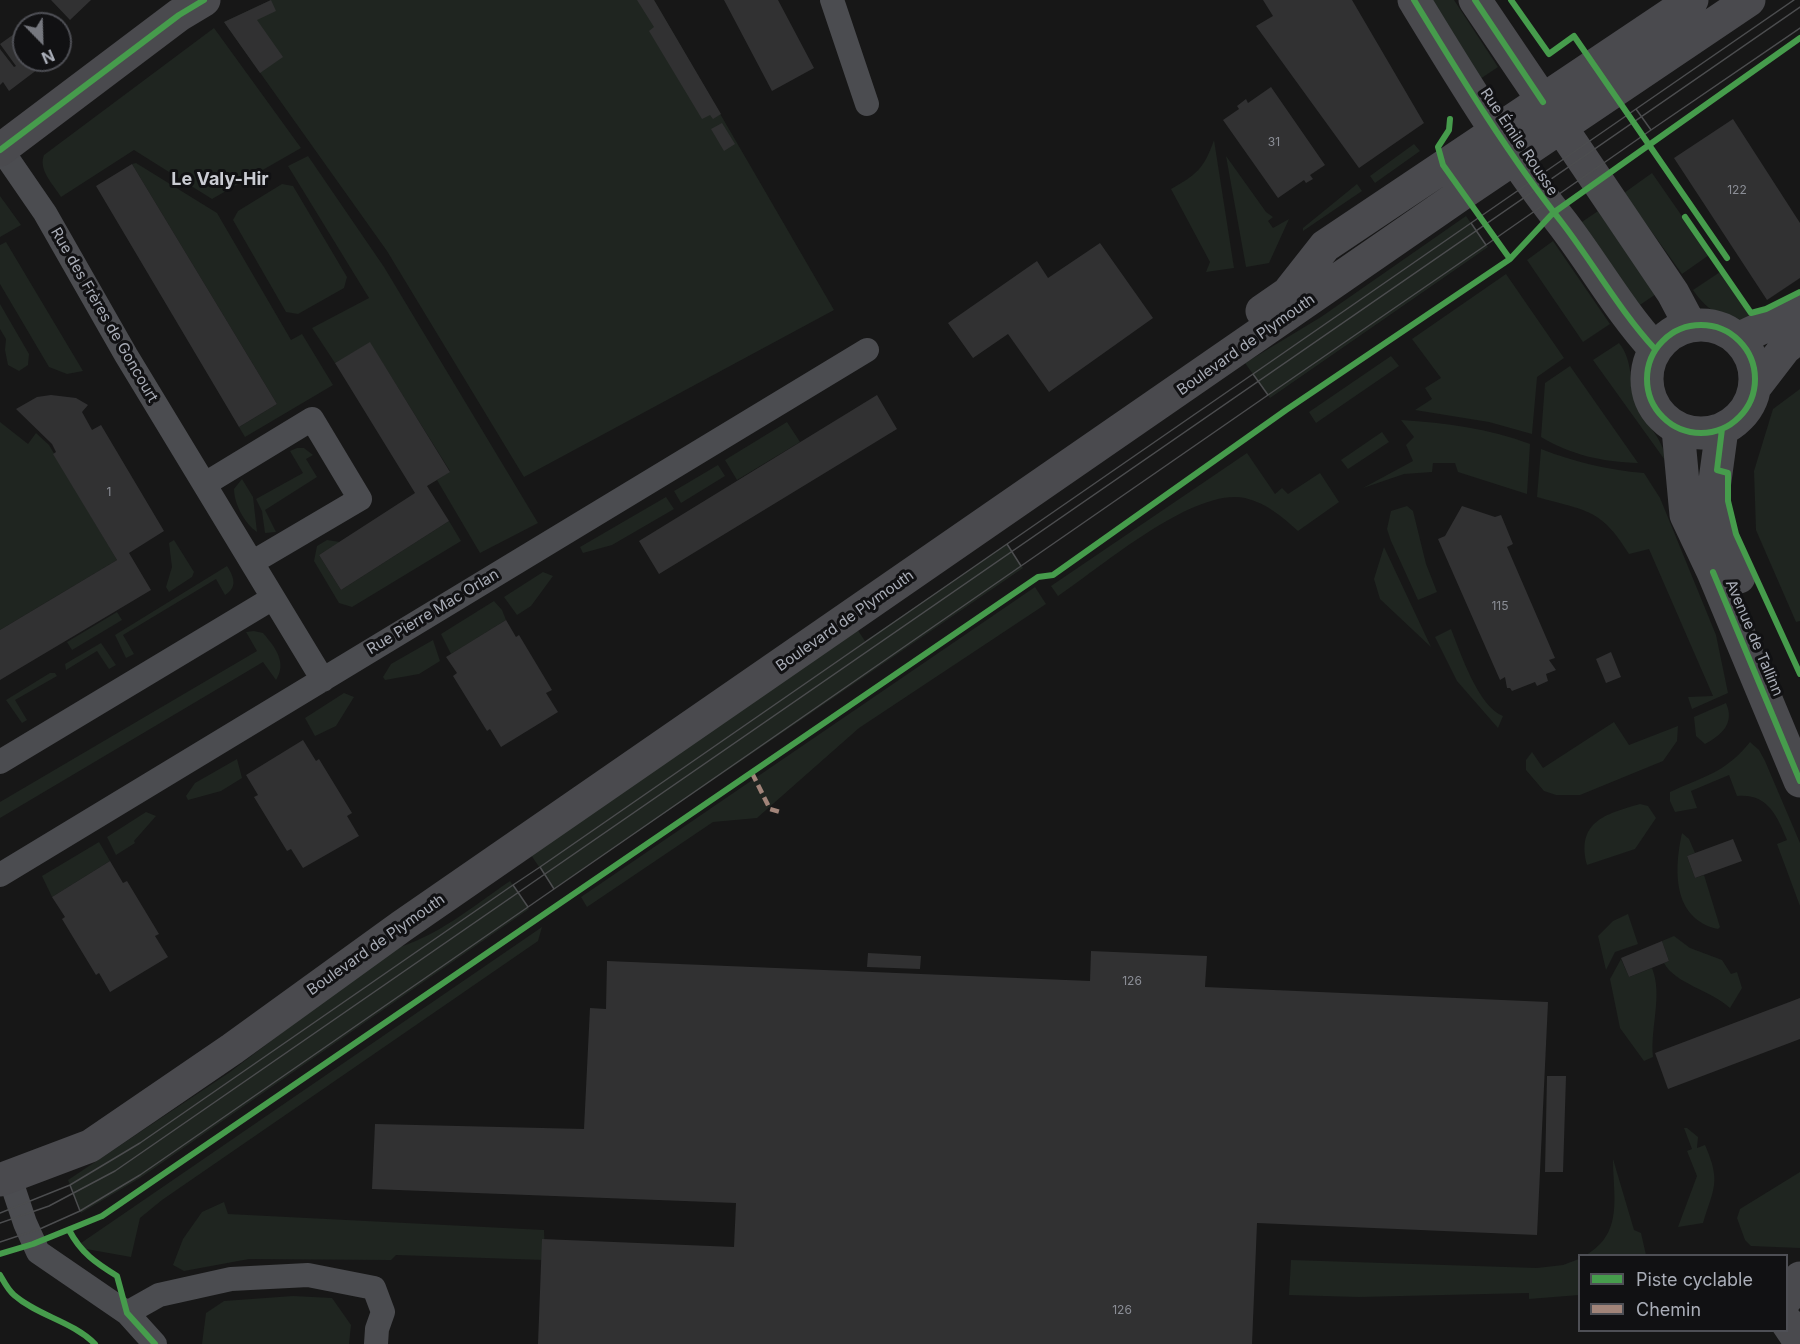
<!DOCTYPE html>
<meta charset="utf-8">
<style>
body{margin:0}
#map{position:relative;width:1800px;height:1344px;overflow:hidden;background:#171717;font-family:Inter,sans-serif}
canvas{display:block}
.legend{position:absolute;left:1578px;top:1254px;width:210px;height:78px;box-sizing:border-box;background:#111113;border:2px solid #4e4f55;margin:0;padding:8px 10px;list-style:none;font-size:18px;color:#a9adb7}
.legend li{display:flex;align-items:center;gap:12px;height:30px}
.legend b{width:30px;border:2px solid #4e4f55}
.north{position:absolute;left:12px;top:12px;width:60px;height:60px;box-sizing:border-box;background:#111113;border:2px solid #4e4f55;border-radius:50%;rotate:157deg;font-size:16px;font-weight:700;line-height:24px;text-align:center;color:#a9adb7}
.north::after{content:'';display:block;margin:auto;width:21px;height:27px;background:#76787f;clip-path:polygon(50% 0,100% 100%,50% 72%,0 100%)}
</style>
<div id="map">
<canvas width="1800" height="1344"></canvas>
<ul class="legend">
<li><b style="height:8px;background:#469c4c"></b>Piste cyclable</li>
<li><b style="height:8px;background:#a18479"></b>Chemin</li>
</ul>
<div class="north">N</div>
</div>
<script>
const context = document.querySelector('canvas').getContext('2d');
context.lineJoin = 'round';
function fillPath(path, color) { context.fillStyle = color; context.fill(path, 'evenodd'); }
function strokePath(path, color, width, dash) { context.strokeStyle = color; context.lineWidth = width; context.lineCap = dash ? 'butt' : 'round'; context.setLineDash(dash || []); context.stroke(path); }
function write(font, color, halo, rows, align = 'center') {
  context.font = font + ' Inter,sans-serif'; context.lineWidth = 6; context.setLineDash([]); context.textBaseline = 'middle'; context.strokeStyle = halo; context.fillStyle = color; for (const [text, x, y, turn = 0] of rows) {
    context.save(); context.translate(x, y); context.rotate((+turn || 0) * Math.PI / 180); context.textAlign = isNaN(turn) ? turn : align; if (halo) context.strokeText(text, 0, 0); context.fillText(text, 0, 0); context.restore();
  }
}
const green = new Path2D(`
 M271,0H654L834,310L524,477L387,251L224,22Z
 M1426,0H1454L1498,67L1480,79Z
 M214,28L301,148L212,199L134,150L61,197C53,184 38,170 44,155Z
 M1214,140L1234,268L1206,272L1210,262L1171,189C1196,175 1204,169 1214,140Z
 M1414,144L1420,151L1375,183L1370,176Z
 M308,156L384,267L538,523L480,553L437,480L450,471L370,343L335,363L312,328L369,298L288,166Z
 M1226,156L1266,212L1273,217L1268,221L1273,228L1289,219L1269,263L1246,267Z
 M136,163L217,213L291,340L302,334L333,385L245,437L239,427L277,404L132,164Z
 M1652,173L1709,255L1682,274L1624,193Z
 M282,184L293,186L347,277L344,288L298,314L286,312L233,220L238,211Z
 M1357,184L1362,191L1303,231V228Z
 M0,196L21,225L0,237Z
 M1598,211L1656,294L1634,309L1576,226Z
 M1466,216L1488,247L1270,398L1245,363L1321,317Z
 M1553,241L1610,324L1583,342L1527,260Z
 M6,242L83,371L67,374L49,367L0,284V245Z
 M1720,272L1750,316L1744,321C1721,319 1706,309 1693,290Z
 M1506,274L1564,358L1537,377L1532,434L1489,422L1415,410L1432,399L1425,388L1441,378L1412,339Z
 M0,304L29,354L28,365L19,371L8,365L5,350L6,339L0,329Z
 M1619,343C1633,360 1629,381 1636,401C1644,424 1663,436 1667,463L1593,360Z
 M1391,356L1399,366L1316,423L1309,412Z
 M1570,366L1638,463C1603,462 1571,455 1541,437L1545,383Z
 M1800,389V621L1796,622L1756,530L1754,471L1773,409Z
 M1401,420C1446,423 1488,428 1530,444L1527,494L1458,472L1455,463H1433L1432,472L1404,474L1363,488L1413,461L1406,445L1414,437Z
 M0,422L28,444L36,433L49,445L117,560L0,630Z
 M787,422L800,442L737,480L725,460Z
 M1382,432L1389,442L1348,469L1341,460Z
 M297,448H304L313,455L306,459L317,477L265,510L276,532L265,533L262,511L256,499L303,473L290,451Z
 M1541,449C1575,462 1607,470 1644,473L1660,498L1716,635L1728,693L1692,709L1688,697L1713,696L1649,549L1629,554C1601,508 1586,511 1537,497Z
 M1247,453L1275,494L1282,488L1288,494L1320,473L1339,502L1298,531C1281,516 1268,504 1245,498C1193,487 1100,568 1058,596L1051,586Z
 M718,465L725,476L681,503L674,491Z
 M242,479L253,497L257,532C245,524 234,504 234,489Z
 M666,497L674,509L612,545L583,553L580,547Z
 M1407,506L1413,511L1426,564L1437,592L1418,600L1391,541L1387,529L1391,511Z
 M449,521L461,541L352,607L339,603L314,561L317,546L327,540L340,542L319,555L341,590Z
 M174,540L194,572L192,577L169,592L166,587L172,567L169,543Z
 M1007,544L1023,568L554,889L531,855L857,629L865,641Z
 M1384,547L1431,647L1380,599L1374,579Z
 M227,566C234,577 238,587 225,595L216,579L123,635L134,654L126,658L115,635Z
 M543,572L553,576L531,606L517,615L504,597Z
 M1035,587L1046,604L859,728L757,818L713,822L587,907L581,897Z
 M494,601L502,610L506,620L451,654L441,634Z
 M117,612L122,620L72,650L67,642Z
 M1451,629C1461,654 1478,706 1503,716L1498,728L1457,681L1435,637Z
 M254,631L263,633C276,648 287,663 276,680L263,662L0,818V802L257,651L246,632Z
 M433,640L440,661L419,674L385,680L383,677L391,664Z
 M101,643L116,665L109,669L97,651L66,670L65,664Z
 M50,673H55L57,676L15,700L27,720L22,723L6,700Z
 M344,693L354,697L336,726L315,736L305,718Z
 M1726,703C1735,723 1722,735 1705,744L1696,736L1694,717Z
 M1614,722L1629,745L1678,726L1677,741L1663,761L1580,795H1556L1544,791L1526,770V760L1532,752L1543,768Z
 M1750,742L1759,750L1765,761L1800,843V906L1777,844L1787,840C1777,815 1767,793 1737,796L1729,775L1691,791L1697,808L1675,812L1670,801V792C1704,776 1724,774 1750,742Z
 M237,759L242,778L221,791L188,800L186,796L195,783Z
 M1640,804L1648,806L1656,818L1635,849L1587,865C1576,822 1605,814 1640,804Z
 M146,812L156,816L134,841L135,843L116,855L107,837Z
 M1682,833L1689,839L1695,853L1687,856L1695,878L1704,875L1720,927L1718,929C1672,919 1674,869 1682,833Z
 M99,842L110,861L52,897L42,876Z
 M510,881L529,909L140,1178L81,1213L68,1180L230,1072L391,950C439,936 470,908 510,881Z
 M1628,914L1638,944L1615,952L1606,970L1598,936L1613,921Z
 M542,927L538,941L162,1200L140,1218L131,1257L86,1249L81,1243Z
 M1674,936L1690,948L1722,960L1731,974L1737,972L1742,988L1730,1008C1712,991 1674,983 1664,963L1669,961L1662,941Z
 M1621,959L1629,977L1652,968C1663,995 1650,1028 1653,1057L1644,1061L1620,1028L1610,979Z
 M1684,1128H1687L1698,1137L1697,1148L1705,1145C1721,1182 1714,1187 1703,1223L1678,1227L1697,1176L1687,1151L1692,1149Z
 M1613,1159L1634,1230L1641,1233L1646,1255H1586C1624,1233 1613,1197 1613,1159Z
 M1800,1172V1248L1751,1246L1745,1240L1737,1218L1740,1209Z
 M224,1202L228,1214L544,1230L545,1260L396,1255L391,1260L249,1259L184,1271L173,1265L183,1239L202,1212Z
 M1579,1259V1295L1529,1299V1293L1359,1297L1289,1295L1291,1260L1537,1268L1563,1265Z
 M293,1296L332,1298L351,1325L349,1344H202L206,1313L224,1301Z`);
const building = new Path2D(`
 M51,0H91L70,20Z
 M271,0L276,11L257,20L283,57L260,73L224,22Z
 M637,0H654L721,114L713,119L710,115L702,119L649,31L654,27Z
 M724,0H778L814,68L772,91Z
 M1263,0H1352L1424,123L1359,168L1256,26L1273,16Z
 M24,27V60H50L9,91L3,82L0,85V49L14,67L16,66L0,44Z
 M1271,87L1325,165L1310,175L1313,179L1306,183L1304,180L1278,198L1223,120L1239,109L1237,106L1246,99L1248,103Z
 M1733,119L1800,223V278L1767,300L1674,158Z
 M722,123L735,144L724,151L711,129Z
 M132,164L277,404L239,427L96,186Z
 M1100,243L1153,318L1049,392L1008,334L973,358L948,323L1037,261L1048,278Z
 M370,342L450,472L427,486L449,521L341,590L319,555L415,493L335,363Z
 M51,395L76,398L88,405L82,412L92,430L101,425L164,531L129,553L151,590L0,680V630L117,560L53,454L56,452L52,444L16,409L37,397Z
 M877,395L897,429L659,574L639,541Z
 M1462,506L1495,517L1501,515L1513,544L1507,547L1555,658L1549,660L1556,670L1546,674L1548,681L1537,686L1535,682L1512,691L1510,688H1507L1505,677L1500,680L1438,539L1445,536Z
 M506,620L516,637L519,635L552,690L546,693L558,712L501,747L490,729L487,731L453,676L457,673L446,657Z
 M1611,652L1621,677L1606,683L1596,659Z
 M303,740L316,761L319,759L352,813L347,816L359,836L303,868L291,849L287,851L254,797L258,795L246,775Z
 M1733,839L1742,861L1695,878L1687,856Z
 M110,861L123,883L127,881L159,934L155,936L168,957L110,992L99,973L96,975L62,919L65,917L52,897Z
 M1662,941L1669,961L1629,977L1621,958Z
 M1091,951L1207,956L1205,987L1548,1002L1537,1235L1257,1223L1252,1344H538L542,1239L734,1247L736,1203L372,1189L375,1124L584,1129L590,1008L606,1009L607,961L1090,981Z
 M868,953L921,956L920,969L867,967Z
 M1800,998V1039L1668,1089L1655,1053Z
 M1547,1076H1566L1563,1172H1545Z`);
const street = new Path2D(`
 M832,0L867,104
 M1,149L45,213L126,355L323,680
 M205,484L312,419L360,499L253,562
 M0,762L273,598
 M0,875L867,350
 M10,1178L25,1223L38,1252L127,1313L155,1344
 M127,1313L159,1295L231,1279L308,1275L374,1288L383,1312L377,1329L376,1344`);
const secondary = new Path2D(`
 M1414,0C1461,77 1507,153 1563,224C1595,266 1620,311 1655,349
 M1475,0L1673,293L1690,325
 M0,150L179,15L204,0
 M1262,311L1288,293L1325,246L1692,0
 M1647 379a54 54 0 1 1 108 0a54 54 0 1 1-108 0Z
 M1738,339L1800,310
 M1755,387L1785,348L1800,336
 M1678,429L1686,515L1713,572L1800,781
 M1722,429L1711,510L1739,577
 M0,1180L90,1146L232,1049L402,926L1463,193L1749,0
 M1786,1299L1800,1278
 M1786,1321L1800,1342`);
const tram = new Path2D(`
 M1794,0L1636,109L1651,130L1800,28
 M1636,109L1651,130L1486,245L1471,223Z
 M1471,223L1486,245L1268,395L1253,374Z
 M1253,374L1268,395L1021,566L1007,544Z
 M1007,544L1021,566L554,889L540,867Z
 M540,867L554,889L528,907L513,885Z
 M513,885L528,907L140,1175L80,1211L70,1185L140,1143Z
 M0,1213L70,1185L80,1211L42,1228L0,1242
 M0,1223L49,1206L115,1171L1800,7`);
const quiet = new Path2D(`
 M752,773L770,809L780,812`);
const cycleway = new Path2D(`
 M1414,0C1461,77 1507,153 1563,224C1595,266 1620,311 1655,349
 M1475,0L1543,102
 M1511,0L1549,54L1574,36L1727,258
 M1450,119L1449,130L1438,147L1443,165L1510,259
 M0,150L179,15L204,0
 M1685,217L1751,313L1766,309L1800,292
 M1647 379a54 54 0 1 1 108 0a54 54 0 1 1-108 0Z
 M1722,429L1717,470L1728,473V501L1736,534L1800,674
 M1713,572L1800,781
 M69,1230C81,1253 96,1263 117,1276L127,1313L155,1344
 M0,1254L33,1244L102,1216L1038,577L1053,575L1286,410L1510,259L1553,213L1800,38
 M0,1275C4,1282 8,1290 14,1295C38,1316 72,1321 95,1344`);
const numberNames = [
 ["31",1274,142],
 ["122",1737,190],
 ["1",109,492],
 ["115",1500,606],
 ["126",1132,981],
 ["126",1122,1310]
];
const streetNames = [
 ["Rue Émile Rousse",1519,142,56],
 ["Rue des Frères de Goncourt",104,315,60],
 ["Boulevard de Plymouth",1246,345,-35],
 ["Rue Pierre Mac Orlan",433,612,-31],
 ["Boulevard de Plymouth",845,621,-35],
 ["Avenue de Tallinn",1754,638,67],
 ["Boulevard de Plymouth",376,945,-35]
];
const quarterNames = [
 ["Le Valy-Hir",220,180]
];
fillPath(green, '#1f2520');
fillPath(building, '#313132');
strokePath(street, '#4b4c50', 24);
strokePath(secondary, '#4a4a4e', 33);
strokePath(tram, '#4c4d4f', 1.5);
strokePath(quiet, '#a18479', 4.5, [9, 4.5]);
strokePath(cycleway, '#469c4c', 6);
write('12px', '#8b8e96', null, numberNames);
write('15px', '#a9adb7', '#111113', streetNames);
write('bold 18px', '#caccd3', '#111113', quarterNames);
</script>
